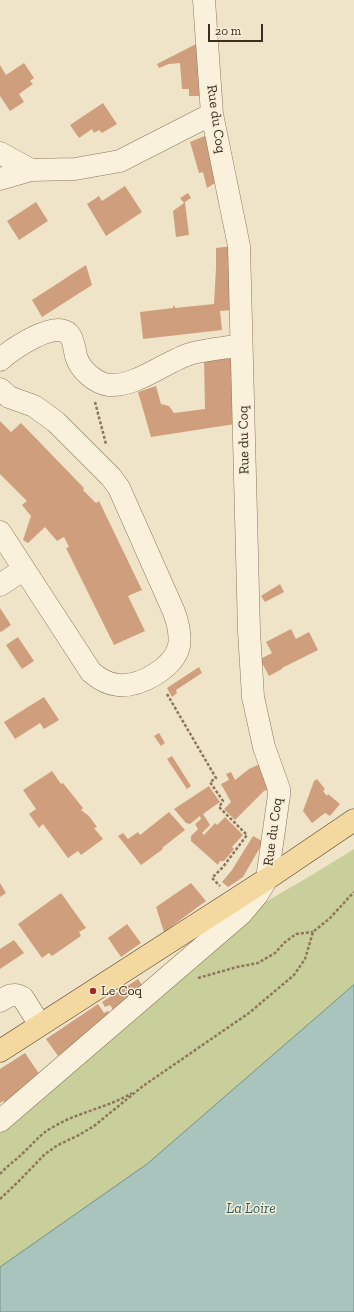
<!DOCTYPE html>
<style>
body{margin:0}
#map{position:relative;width:354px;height:1312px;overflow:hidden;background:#f0e4c8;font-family:"Zilla Slab",serif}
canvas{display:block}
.scale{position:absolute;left:208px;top:24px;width:55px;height:18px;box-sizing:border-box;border:2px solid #3d2e20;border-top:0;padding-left:5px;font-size:12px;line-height:14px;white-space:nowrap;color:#3d2e20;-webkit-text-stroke:3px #f7eed8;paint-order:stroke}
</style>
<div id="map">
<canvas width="354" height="1312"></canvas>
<div class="scale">20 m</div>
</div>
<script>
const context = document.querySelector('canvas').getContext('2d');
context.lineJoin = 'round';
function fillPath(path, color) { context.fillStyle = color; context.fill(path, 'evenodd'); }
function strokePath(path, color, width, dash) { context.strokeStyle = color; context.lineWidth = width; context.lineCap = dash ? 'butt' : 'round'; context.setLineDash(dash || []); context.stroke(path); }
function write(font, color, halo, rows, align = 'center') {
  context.font = font + ' "Zilla Slab",serif'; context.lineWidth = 3; context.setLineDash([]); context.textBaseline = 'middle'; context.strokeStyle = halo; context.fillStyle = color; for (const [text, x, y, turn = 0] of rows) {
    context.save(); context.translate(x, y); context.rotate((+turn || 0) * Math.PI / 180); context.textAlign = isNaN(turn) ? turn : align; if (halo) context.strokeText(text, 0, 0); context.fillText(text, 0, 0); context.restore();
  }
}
const green = new Path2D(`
 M354,849V1312H0V1133L45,1096L262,904L312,875Z`);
const water = new Path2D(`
 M354,985V1312H0V1267L147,1164Z`);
const building = new Path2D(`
 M198,43L202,96H189V89H182L180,63L169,64L159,68L157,64Z
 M24,63L34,78L30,81L33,84L19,94L24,102L10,111L0,96V65L6,75Z
 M103,103L117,124L102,133L99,130L94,133L92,129L79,138L70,125Z
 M207,135L218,181L207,188L203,172L199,173L190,142Z
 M125,186L142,212L106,236L87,204L99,196L102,201Z
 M188,193L191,198L185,202L189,235L176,237L173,211L184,203L180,198Z
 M36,202L48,221L19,240L7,221Z
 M232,246L233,310L220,311L222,330L143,339L140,312L173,308V306H175V308L214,304L216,268V248Z
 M86,265L92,285L42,317L32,300Z
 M204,359H234L235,424L151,437L138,392L156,386L161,404L169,406L174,413L205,409Z
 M0,421L11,432L21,423L84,488L83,490L96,503L99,501L142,590L128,596L145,631L114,645L66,548L69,547L64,537L57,541L45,527L28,543L23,540L31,516L22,505L27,501L0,474Z
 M280,584L284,592L265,602L261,596Z
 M0,608L11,625L1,632L0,631Z
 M291,629L296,639L309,632L318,650L282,668V669L269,676L260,659L272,653L266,642Z
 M18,637L34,661L22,669L6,645Z
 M199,667L202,673L176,690L177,693L172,697L167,688Z
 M44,697L59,720L44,729L40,723L15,739L4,722Z
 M159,733L165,743L161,746L154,736Z
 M172,756L191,786L187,789L167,759Z
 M260,764L271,788L264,791L235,820L224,809L231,802L221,784L229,780L226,774L231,772L235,780L249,769Z
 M52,771L61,784L63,783L83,808L81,810L89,816L97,827L94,828L103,839L81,855L78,851L68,858L43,824L39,828L29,814L36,809L23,790Z
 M317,779L325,789L323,791L327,796L328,794L340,804L330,816L325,813L312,823L303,811L314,781Z
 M209,786L220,802L203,814L210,825L202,833L204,835L215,823L217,825L225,817L243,835L232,847L234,849L224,861H220L218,865L191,841V836L198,829L195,824L201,819L200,816L190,824L186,823L174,809Z
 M169,812L185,830L162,848L163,849L141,865L118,836L123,833L128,839L138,832L140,835Z
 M253,836L262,841V844L243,877L228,887L222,882L232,870Z
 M0,883L6,893L0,897Z
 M191,883L206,901L164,932L156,907Z
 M61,893L86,928L79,932L81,936L52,956L49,953L42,958L18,924Z
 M127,924L141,943L121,957L108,938Z
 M14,940L24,953L0,969V949Z
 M138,979L145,989L116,1014L110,1005L105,1007L102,1002Z
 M98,1004L104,1013L108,1011L112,1017L58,1056L46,1039Z
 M25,1053L42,1078L8,1106L3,1101L0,1103V1069Z`);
const path = new Path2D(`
 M95,402L106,444
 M167,694L216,778L210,782L223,801L219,807L247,835L223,867L212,878L220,886
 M198,978L237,967L258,963L275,953L284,943L296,934L313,932
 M0,1174C7,1166 16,1160 23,1153C33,1144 40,1134 53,1127C78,1112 107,1108 132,1093
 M0,1199L19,1181L45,1154L58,1145L79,1135L94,1126L143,1086L249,1013L294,975L305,959L313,932L330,918L354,892`);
const minor = new Path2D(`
 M0,153L31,170
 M0,179L31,170L75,169L120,161L212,114
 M0,360C11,350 55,319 69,334C74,340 74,348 76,356C80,370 95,383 109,385C137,387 167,360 193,353C209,349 226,348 241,345
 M0,389L9,397L34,406L56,422L111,477L119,488L174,612C178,623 181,634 179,646C174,668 140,687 118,685C107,684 99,679 91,672L0,532
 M0,585L24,569
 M0,1001C8,996 14,992 23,998L40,1025
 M0,1121L241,914L257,895L267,879L279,795V789L264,747L253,697L249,631L239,246L212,114L204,0`);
const major = new Path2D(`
 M0,1051L267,879L354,820`);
const markers = [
 [93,991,4,"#9e2a2b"]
];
const streetNames = [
 ["Rue du Coq",216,119,82],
 ["Rue du Coq",244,440,-91],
 ["Rue du Coq",273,832,-82]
];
const poiNames = [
 ["Le Coq",101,991]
];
const waterNames = [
 ["La Loire",251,1209]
];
fillPath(green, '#c9cf9b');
fillPath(water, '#a9c4bc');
strokePath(water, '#6f938a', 1);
fillPath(building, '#cf9f7d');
strokePath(minor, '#8d765c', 23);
strokePath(major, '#5b4430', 23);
strokePath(path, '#8d765c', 2.5, [3, 2]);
strokePath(minor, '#faf1dc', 22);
strokePath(major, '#f3d9a0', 22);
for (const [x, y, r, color] of markers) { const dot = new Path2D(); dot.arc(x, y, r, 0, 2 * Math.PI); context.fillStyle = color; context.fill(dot); strokePath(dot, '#f7eed8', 1.5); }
write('14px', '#3d2e20', '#f7eed8', streetNames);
write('14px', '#3d2e20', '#f7eed8', poiNames, 'left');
write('italic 15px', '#2f5d5a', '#f7eed8', waterNames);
</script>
